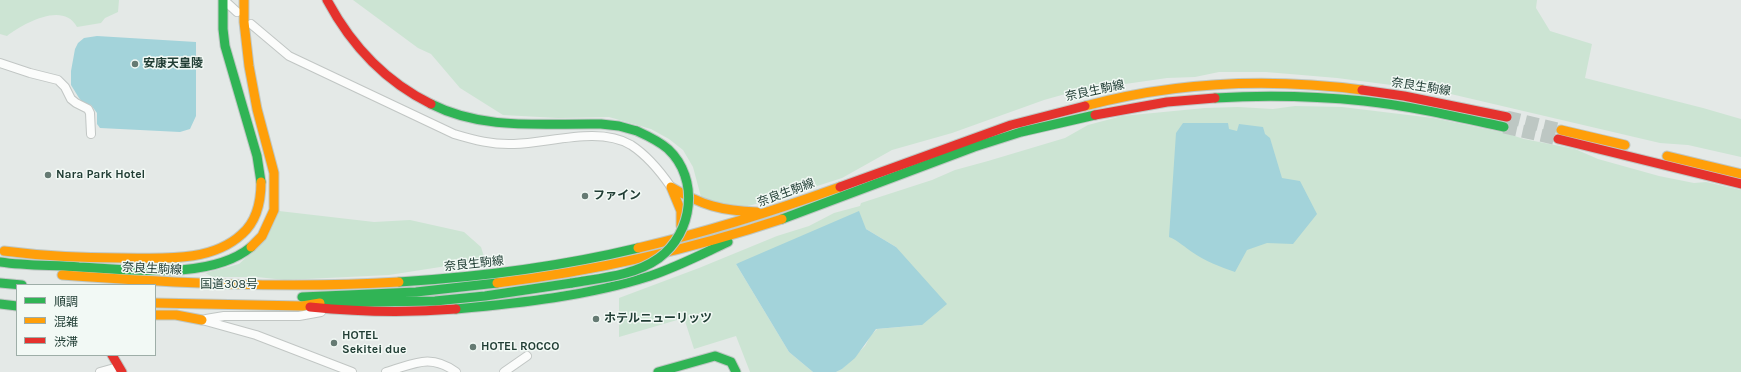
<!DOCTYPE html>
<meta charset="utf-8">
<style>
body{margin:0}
#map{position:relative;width:1741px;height:372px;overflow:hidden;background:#e4e9e7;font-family:Karla,"Noto Sans JP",sans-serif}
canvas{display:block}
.legend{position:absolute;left:16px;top:284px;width:140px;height:72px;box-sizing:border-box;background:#f2f9f5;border:1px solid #9eaea8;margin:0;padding:5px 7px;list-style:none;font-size:12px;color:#213e35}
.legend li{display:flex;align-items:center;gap:8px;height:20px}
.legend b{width:20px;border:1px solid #9eaea8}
</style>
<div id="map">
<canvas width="1741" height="372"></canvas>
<ul class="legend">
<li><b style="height:5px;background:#30b455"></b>順調</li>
<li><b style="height:5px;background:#ff9f0a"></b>混雑</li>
<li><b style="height:5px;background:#e5322d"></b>渋滞</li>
</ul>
</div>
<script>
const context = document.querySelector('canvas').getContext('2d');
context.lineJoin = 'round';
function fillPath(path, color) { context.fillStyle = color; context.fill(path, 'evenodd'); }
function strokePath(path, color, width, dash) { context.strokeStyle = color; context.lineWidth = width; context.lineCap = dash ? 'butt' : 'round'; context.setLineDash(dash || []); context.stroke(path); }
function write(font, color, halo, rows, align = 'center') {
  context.font = font + ' Karla,"Noto Sans JP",sans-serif'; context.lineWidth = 3; context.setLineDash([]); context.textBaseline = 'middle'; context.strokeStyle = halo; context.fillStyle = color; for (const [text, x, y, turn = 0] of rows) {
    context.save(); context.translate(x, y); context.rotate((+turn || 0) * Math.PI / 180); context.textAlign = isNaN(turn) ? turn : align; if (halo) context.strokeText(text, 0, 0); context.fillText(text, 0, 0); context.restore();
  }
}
const green = new Path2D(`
 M0,0H119L118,12L105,18L101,23L77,27C63,1 23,24 7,36L0,34Z
 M353,0H1537L1536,8L1550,31L1592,44L1585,78L1703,108L1741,119V157L1688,145L1660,143L1438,91L1337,78L1266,72H1219L1195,77L1167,78L1076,91L1044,100L952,133L892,150L842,178L783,197L744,207L722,205L701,197L693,167L683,150L669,139L651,129L609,117L558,118L503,115L460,88L431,54L418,48Z
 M1295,106L1342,107L1433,118L1505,133L1524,139L1575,149L1598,159L1659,176L1694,183L1706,182L1741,190V372H836L842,369L865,346L871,335L877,329L922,325L896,247L866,229L736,264L789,352L813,372H750L736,336L694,349L684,318L619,337V298L699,268L777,236L809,226L834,213L860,206L861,203L932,180L955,170L988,161L1065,138L1088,125L1122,116L1205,108L1238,107L1273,109Z
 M279,211L374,222L410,220L464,232L481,247L485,260L389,275L285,280L257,277H213L205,273L239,264L266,239Z`);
const water = new Path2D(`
 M97,36L196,42V116L190,129L180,132L100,128L97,124V113L91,105L83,103L79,98L71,85V71L75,49L78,43L84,38Z
 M1183,123H1228L1229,129L1237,131L1239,124L1263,127L1265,134L1270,138L1282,178L1300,181L1317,214L1293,244L1267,243L1247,250L1235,272C1220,267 1205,261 1192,252C1184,247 1179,241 1169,237L1176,133Z
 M859,211L866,229L896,247L947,304L922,325L876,329L855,358L842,369L836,372H813L789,352L736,264Z`);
const primaryTunnel = new Path2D(`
 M1507,117L1561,130
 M1504,127L1558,139`);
const street = new Path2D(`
 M224,0L237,12
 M251,24L289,56L454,134C474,140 493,145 514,144C550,143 599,126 631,145C648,156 660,171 671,187
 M0,63L30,73L58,80L65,87L71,99L76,103L88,109L90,113L91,134
 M206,319L224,316H299L321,312
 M202,320L256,335L352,372
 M100,372L118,367
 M386,372C414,364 430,353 456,372
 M504,372L527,356`);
const fast = new Path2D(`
 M223,0V29L225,46L257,156L261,182
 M1215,98C1265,95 1314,96 1364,101C1411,106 1458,117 1504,127
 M431,104C484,131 543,123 601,124L619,126L637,131
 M782,219L974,147L1021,132L1095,115
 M0,262C26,266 53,265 79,267C129,269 210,281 251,247
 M399,282C480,277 559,267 638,248
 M0,283L22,285
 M302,297L416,292L497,283
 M320,303L435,301L485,296L572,283
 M0,304L17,306
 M456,309C520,303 588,296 650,276C677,267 702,254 728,242
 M658,372L715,356L731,362L736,372`);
const slow = new Path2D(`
 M244,0V22L249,66L257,109L274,173V210L262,236L251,247
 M1085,106C1175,82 1271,78 1362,90
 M1561,130L1625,145
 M1667,156L1741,174
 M681,226V211L671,187C701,205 722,211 757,212
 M638,248C707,232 774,211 840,187
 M4,251C43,256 83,258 122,258C161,258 211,263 242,234C257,221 261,201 261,182
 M62,275C174,283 287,289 399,282
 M497,283C594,271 689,250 782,219
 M155,303L302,306L320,303
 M155,315H176L202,320`);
const jam = new Path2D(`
 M327,0C351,45 384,81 431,104
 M1362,90L1404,96L1507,117
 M1095,115L1167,102L1215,98
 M1558,139L1741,184
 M840,187L1011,125L1085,106
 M310,307C359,312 407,313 456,309
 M112,355L122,372`);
const fastBridge = new Path2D(`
 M572,283C601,278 634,276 659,258C693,233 700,179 668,149C659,141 648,136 637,131`);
const markers = [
 [135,64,4,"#657a73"],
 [48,175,4,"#657a73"],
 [585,196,4,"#657a73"],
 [596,319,4,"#657a73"],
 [334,343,4,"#657a73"],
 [473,347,4,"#657a73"]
];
const poiNames = [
 ["安康天皇陵",143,64],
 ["Nara Park Hotel",56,175],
 ["ファイン",593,196],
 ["ホテルニューリッツ",604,319],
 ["HOTEL",342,336],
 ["Sekitei due",342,350],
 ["HOTEL ROCCO",481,347]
];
const streetNames = [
 ["奈良生駒線",1421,87,9],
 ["奈良生駒線",1095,91,-12],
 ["奈良生駒線",786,193,-20],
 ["奈良生駒線",474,264,-6],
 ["奈良生駒線",152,269,3],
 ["国道308号",229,285]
];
fillPath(green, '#cce4d3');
fillPath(water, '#a3d3da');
strokePath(primaryTunnel, '#bdc7c3', 13, [13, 6]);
strokePath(street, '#c1c6c4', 10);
strokePath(fast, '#bfc7c4', 11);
strokePath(slow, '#bfc7c4', 11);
strokePath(jam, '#bfc7c4', 11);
strokePath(street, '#fbfcfb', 8);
strokePath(fast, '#30b455', 9);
strokePath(slow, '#ff9f0a', 9);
strokePath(jam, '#e5322d', 9);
strokePath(fastBridge, '#bcc5c2', 11, []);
strokePath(fastBridge, '#30b455', 9);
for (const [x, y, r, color] of markers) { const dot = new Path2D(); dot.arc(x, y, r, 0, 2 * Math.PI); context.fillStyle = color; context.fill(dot); strokePath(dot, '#f2f9f5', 1.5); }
write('bold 12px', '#213e35', '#f2f9f5', poiNames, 'left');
write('12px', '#213e35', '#f2f9f5', streetNames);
</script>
